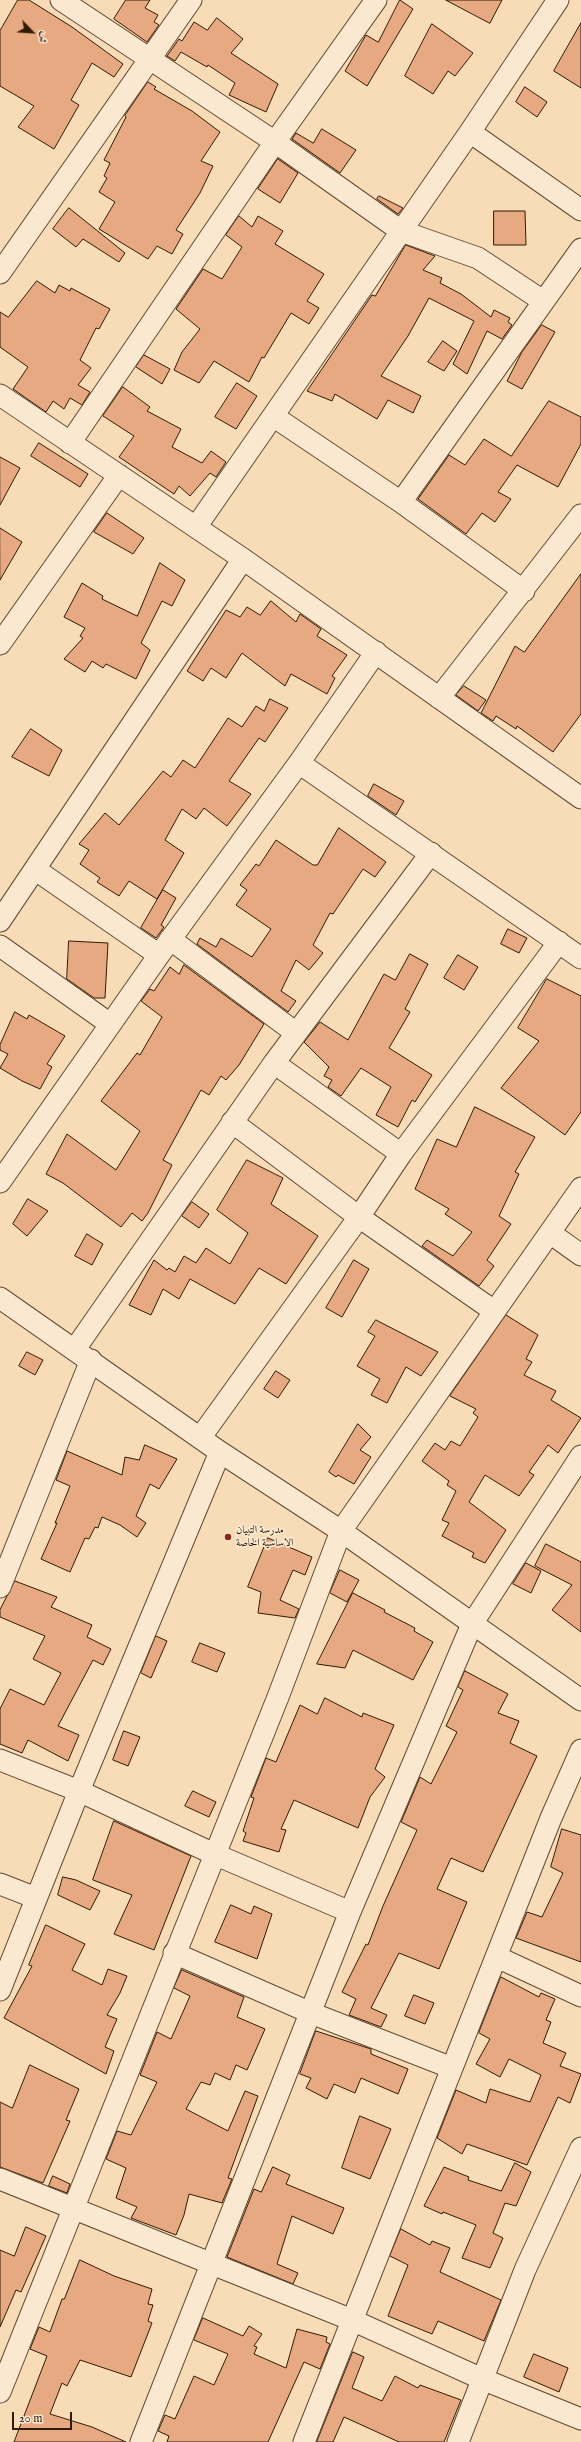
<!DOCTYPE html>
<meta charset="utf-8">
<style>
body{margin:0}
#map{position:relative;width:581px;height:2442px;overflow:hidden;background:#f7dcb7;font-family:"IM FELL English",Amiri,serif}
canvas{display:block}
.north{position:absolute;left:12px;top:12px;width:40px;height:40px;-webkit-text-stroke:3px #fae8d0;paint-order:stroke;rotate:115deg;font-size:11px;font-weight:700;line-height:16px;text-align:center;color:#331a04}
.north::after{content:'';display:block;margin:auto;width:14px;height:18px;background:#331a04;clip-path:polygon(50% 0,100% 100%,50% 72%,0 100%)}
.scale{position:absolute;left:12px;top:2412px;width:60px;height:18px;box-sizing:border-box;border:2px solid #331a04;border-top:0;padding-left:5px;font-size:12px;line-height:14px;white-space:nowrap;color:#331a04;-webkit-text-stroke:3px #fae8d0;paint-order:stroke}
</style>
<div id="map">
<canvas width="581" height="2442"></canvas>
<div class="north">ش</div>
<div class="scale">20 m</div>
</div>
<script>
const context = document.querySelector('canvas').getContext('2d');
context.lineJoin = 'round';
function fillPath(path, color) { context.fillStyle = color; context.fill(path, 'evenodd'); }
function strokePath(path, color, width, dash) { context.strokeStyle = color; context.lineWidth = width; context.lineCap = dash ? 'butt' : 'round'; context.setLineDash(dash || []); context.stroke(path); }
function write(font, color, halo, rows, align = 'center') {
  context.font = font + ' "IM FELL English",Amiri,serif'; context.lineWidth = 3.5; context.setLineDash([]); context.textBaseline = 'middle'; context.strokeStyle = halo; context.fillStyle = color; for (const [text, x, y, turn = 0] of rows) {
    context.save(); context.translate(x, y); context.rotate((+turn || 0) * Math.PI / 180); context.textAlign = isNaN(turn) ? turn : align; if (halo) context.strokeText(text, 0, 0); context.fillText(text, 0, 0); context.restore();
  }
}
const building = new Path2D(`
 M18,0H29L72,27L123,64L114,77L92,63L71,100L79,105L54,149L18,127L34,106L0,86V31Z
 M126,0H150L145,8L158,15L154,22L159,25L147,42L114,19Z
 M400,0L413,9L367,86L345,71L366,35L378,42Z
 M446,0H502L490,23Z
 M217,18L243,39L231,53L278,84L266,112L229,95L235,83L208,65L207,67L181,52L175,61L167,56L179,39L182,41L194,22L207,30Z
 M581,23V88L554,71Z
 M432,24L473,53L455,76L448,71L433,94L405,76Z
 M148,82L156,87L154,89L192,111L220,132L201,161L213,166L200,193L176,230L183,234L172,254L157,246L148,259L99,229L115,202L99,192L107,178L104,176L110,163L104,160L126,117L125,116Z
 M525,87L547,102L537,117L516,102Z
 M322,129L356,150L340,173L292,139L296,133L313,143Z
 M278,159L298,173L280,203L258,189Z
 M379,196L403,208L398,214L377,199Z
 M69,208L125,253L119,262L83,239L76,247L53,229Z
 M494,211H525L526,245H494Z
 M239,216L252,227L258,216L283,231L275,244L324,274L307,301L319,308L309,324L291,313L264,358L262,357L249,382L214,361L199,383L174,370L182,352L200,329L176,309L203,269L222,279L242,247L226,235Z
 M406,245L435,256L423,270L442,278L440,283L461,294L491,317L494,310L510,318L508,322L512,325L502,339L487,331L467,374L453,364L474,321L429,298L408,336L381,376L421,396L413,413L388,400L377,419L335,394L332,401L307,391L372,295L375,296Z
 M37,281L55,293L59,285L70,291L71,288L110,309L99,329L96,328L80,360L91,368L78,385L90,392L82,405L70,398L64,409L53,401L46,412L13,389L28,367L0,347V312L8,317Z
 M542,325L555,332L522,389L507,381L522,352Z
 M443,341L457,351L444,371L428,362Z
 M144,355L170,369L162,384L136,367Z
 M237,383L257,396L236,429L215,417Z
 M123,387L150,407L147,411L181,429L172,447L202,463L211,451L226,462L216,477L210,473L190,496L179,486L174,494L119,457L134,436L103,416Z
 M549,401L581,417V444L558,487L517,465L498,492L511,499L495,522L482,513L466,534L418,499L449,455L465,465L484,439L511,456Z
 M39,443L88,474L80,487L31,456Z
 M0,457L20,468L0,505Z
 M107,513L144,538L133,554L94,532Z
 M0,528L22,542L0,580Z
 M160,563L185,580L172,606L162,601L141,643L150,650L136,679L106,664L103,668L92,661L85,672L64,659L83,638L80,636L85,628L64,617L82,583L103,596L102,599L137,616Z
 M581,574V714L553,752L517,726L516,729L496,716L493,721L481,713L515,646L524,652Z
 M271,601L296,622L300,614L321,629L317,636L347,655L332,676L335,678L327,694L291,674L285,686L242,653L226,678L211,668L203,681L187,671L226,610L240,617L247,607L260,615Z
 M464,686L486,700L478,711L456,695Z
 M270,699L288,708L265,742L259,738L229,781L251,794L227,826L204,808L196,819L182,809L165,840L184,853L157,899L129,881L119,896L97,882L100,878L80,864L89,850L79,844L105,813L119,825L163,771L171,777L183,760L195,768L228,718L242,727L256,706L264,711Z
 M31,729L62,750L49,776L12,757Z
 M374,784L404,801L396,815L368,796Z
 M339,828L386,862L375,877L363,869L333,914L330,913L313,945L323,953L309,970L296,960L281,991L296,1001L288,1012L197,944L200,938L216,947L221,938L252,957L271,929L236,905L247,890L240,885L256,864L259,866L276,840L313,865H317Z
 M163,890L176,898L161,925L164,927L156,938L141,928Z
 M508,929L527,938L519,953L501,944Z
 M69,941L108,943L105,998H94L67,979Z
 M410,954L428,964L405,1009L410,1012L389,1048L432,1075L415,1102L412,1100L398,1127L376,1115L391,1087L361,1068L341,1096L328,1087L332,1080L324,1076L329,1067L304,1042L320,1022L348,1040L384,974L395,980Z
 M458,955L478,967L464,990L444,978Z
 M184,965L264,1024L239,1065L226,1080L221,1076L209,1095L201,1090L163,1160L172,1165L148,1213L142,1221L132,1213L121,1227L63,1183L46,1174L67,1134L116,1170L140,1131L101,1101L137,1053L140,1055L162,1017L141,1001L150,989L154,991L170,967L179,974Z
 M547,979L581,996V1112L565,1135L501,1088L539,1041L518,1028Z
 M15,1012L27,1019L29,1015L65,1036L47,1064L52,1067L40,1089L22,1081L0,1068L8,1054L0,1050V1045Z
 M475,1107L535,1137L515,1172L519,1174L499,1216L511,1224L487,1260L494,1266L479,1286L422,1246L427,1240L453,1256L472,1232L445,1214L449,1209L415,1189L437,1139L456,1147Z
 M247,1160L283,1178L271,1204L318,1236L286,1284L259,1268L235,1304L190,1279L179,1299L163,1289L151,1315L129,1305L154,1260L167,1270L169,1268L175,1272L184,1256L196,1263L206,1248L230,1264L248,1233L217,1210Z
 M28,1199L48,1211L27,1236L13,1224Z
 M192,1202L209,1214L199,1228L182,1216Z
 M87,1234L103,1244L92,1265L75,1256Z
 M354,1260L369,1269L342,1317L326,1308Z
 M506,1315L538,1335L526,1359L532,1362L524,1375L556,1391L551,1400L581,1418L558,1453L548,1445L529,1472L534,1475L519,1496L485,1475L469,1502L506,1530L485,1563L472,1557L474,1553L442,1536L449,1523L442,1520L456,1491L447,1485L449,1481L422,1461L435,1443L445,1450L451,1441L460,1446L478,1417L473,1413L476,1409L450,1396Z
 M376,1320L438,1352L421,1376L406,1367L387,1403L371,1395L380,1379L357,1366L375,1336L368,1332Z
 M27,1352L43,1360L35,1375L19,1366Z
 M276,1371L290,1380L278,1398L264,1389Z
 M358,1424L371,1437L360,1450L371,1457L354,1484L338,1475L336,1477L329,1472Z
 M145,1445L177,1459L159,1489L150,1484L136,1516L146,1523L137,1537L120,1525L102,1517L98,1528L95,1527L89,1539L85,1538L70,1572L41,1559L57,1523H55L70,1486L56,1480L67,1451L122,1475L125,1457L139,1460Z
 M268,1538L312,1557L305,1575L293,1570L280,1600L299,1609L295,1618L258,1613L261,1592L248,1587Z
 M546,1544L581,1562V1632L552,1610L572,1585L535,1566Z
 M526,1563L541,1571L531,1593L513,1584Z
 M340,1570L359,1580L347,1602L330,1593Z
 M15,1581L57,1597L51,1607L92,1625L87,1637L111,1649L103,1665L93,1660L58,1726L79,1735L68,1761L28,1740L22,1753L0,1744V1709L10,1689L44,1705L61,1673L33,1659L45,1636L0,1617V1610Z
 M353,1593L385,1610L384,1612L415,1628L414,1631L433,1642L413,1680L353,1650L345,1668L317,1664Z
 M156,1636L167,1641L151,1678L141,1673Z
 M200,1643L225,1653L217,1672L192,1662Z
 M465,1671L508,1694L498,1713L519,1721L510,1743L537,1756L483,1872L451,1858L437,1889L467,1902L439,1969L399,1953L371,2008L387,2015L381,2027L349,2015L356,1999L342,1992L366,1944L368,1945L383,1906L417,1830L401,1822L420,1777L431,1784L457,1732L446,1726L463,1690L458,1687Z
 M325,1698L362,1717L363,1713L394,1725L375,1769L385,1777L370,1797L358,1828L294,1800L281,1829L286,1830L279,1852L243,1841L246,1833L243,1831L254,1798L251,1797L266,1758L276,1762L300,1705L317,1714Z
 M124,1731L140,1737L128,1766L113,1760Z
 M193,1791L216,1802L209,1817L185,1806Z
 M114,1821L191,1856L154,1950L114,1934L132,1895L93,1880Z
 M562,1829L581,1835V1962L516,1938L527,1912L542,1917L563,1873L551,1867Z
 M63,1877L76,1880L100,1891L90,1910L58,1895Z
 M231,1905L251,1914L254,1906L272,1914L257,1959L215,1942Z
 M46,1925L85,1944L72,1970L102,1985L108,1969L127,1976L120,1993L107,2015L117,2019L105,2047L114,2051L106,2074L4,2018L32,1966L29,1965Z
 M182,1970L244,1997L237,2017L265,2029L247,2070L236,2065L230,2080L215,2073L210,2085L201,2082L186,2109L228,2131L245,2091L258,2096L228,2178L232,2179L222,2203L189,2194L184,2215L176,2235L131,2218L137,2207L116,2198L126,2168L106,2159L117,2131L131,2135L157,2082L140,2075L157,2032L171,2039L190,1996L174,1988Z
 M501,1977L539,1997L541,1993L555,1999L546,2020L551,2022L543,2043L566,2053L560,2066L581,2074L570,2103L558,2097L527,2165L467,2144L462,2154L437,2138L456,2090L486,2103L490,2089L530,2102L541,2075L509,2059L500,2077L476,2064L490,2039L479,2033Z
 M414,1995L434,2003L425,2024L405,2016Z
 M316,2031L371,2049V2054L408,2069L398,2094L361,2078L355,2093L334,2084L327,2099L306,2088L311,2078L300,2074Z
 M30,2065L79,2089L66,2120L70,2121L43,2183L0,2167V2102L12,2108Z
 M360,2116L391,2129L370,2179L342,2168Z
 M515,2163L531,2172L516,2206L505,2203L493,2233L503,2238L490,2268L462,2258L476,2225L443,2212L442,2214L424,2206L444,2167L469,2177L468,2180L501,2191Z
 M273,2167L290,2175L286,2184L344,2208L333,2234L292,2216L277,2264L298,2273L293,2284L227,2257L254,2189L261,2192Z
 M53,2176L70,2184L67,2193L49,2186Z
 M26,2227L46,2236L21,2292L16,2290L0,2327V2250L14,2256Z
 M401,2229L430,2245L432,2241L450,2248L440,2272L501,2300L484,2341L438,2321L432,2334L388,2316L408,2265L390,2256Z
 M80,2260L114,2276L152,2289L148,2304L153,2305L148,2321L152,2323L131,2377L80,2360L67,2386L62,2383L50,2414L92,2427L126,2442H14L47,2356L30,2349L39,2327L50,2332L62,2299H64Z
 M203,2318L243,2336L249,2326L262,2334L254,2346L257,2347L254,2354L286,2368L297,2329L327,2337L326,2342L330,2344L320,2369L304,2362L268,2442H167L169,2436L158,2431L165,2415L175,2419L194,2376L214,2385L228,2354L194,2340Z
 M353,2352L364,2357L352,2388L382,2401L395,2376L418,2388L420,2385L461,2400L444,2442H399L344,2417L333,2442H317Z
 M534,2354L568,2368L559,2392L524,2377Z`);
const street = new Path2D(`
 M61,0L275,142L401,231L478,258L543,301
 M470,132L581,210
 M0,273L191,0
 M0,395L243,559L581,798
 M273,416L401,502L524,591
 M70,443L275,142L376,0
 M401,502L581,249
 M196,527L470,132L558,0
 M0,644L119,475
 M439,698L581,515
 M299,763L581,958
 M36,870L159,955
 M0,921L243,559
 M170,939L296,1033
 M0,946L110,1024
 M274,1063L401,1154
 M232,1122L359,1217L494,1311
 M0,1182L159,955L299,763L376,652
 M550,1233L581,1255
 M0,1298L220,1452L341,1531L581,1700
 M75,1349L274,1063L431,853
 M200,1438L359,1217L401,1154L559,942
 M0,1587L91,1360
 M0,1760L79,1791L214,1854L350,1912
 M0,1884L36,1898
 M174,1953L311,2013L452,2068
 M497,1957L581,1996
 M0,1990L79,1791L220,1452
 M0,2179L352,2320L482,2379L581,2419
 M0,2392L278,1697L341,1531L581,1188
 M141,2442L350,1912L472,1624L581,1456
 M304,2442L551,1818L581,1750
 M458,2442L525,2270L581,2148`);
const markers = [
 [228,1537,4,"#8f2418"]
];
const poiNames = [
 ["مدرسة التبيان",236,1531],
 ["الاساسية الخاصة",236,1544]
];
fillPath(building, '#e7a981');
strokePath(building, '#331a04', 1);
strokePath(street, '#644a31', 23);
strokePath(street, '#fae8d0', 21);
for (const [x, y, r, color] of markers) { const dot = new Path2D(); dot.arc(x, y, r, 0, 2 * Math.PI); context.fillStyle = color; context.fill(dot); strokePath(dot, '#fae8d0', 1.5); }
write('11px', '#331a04', '#fae8d0', poiNames, 'left');
</script>
